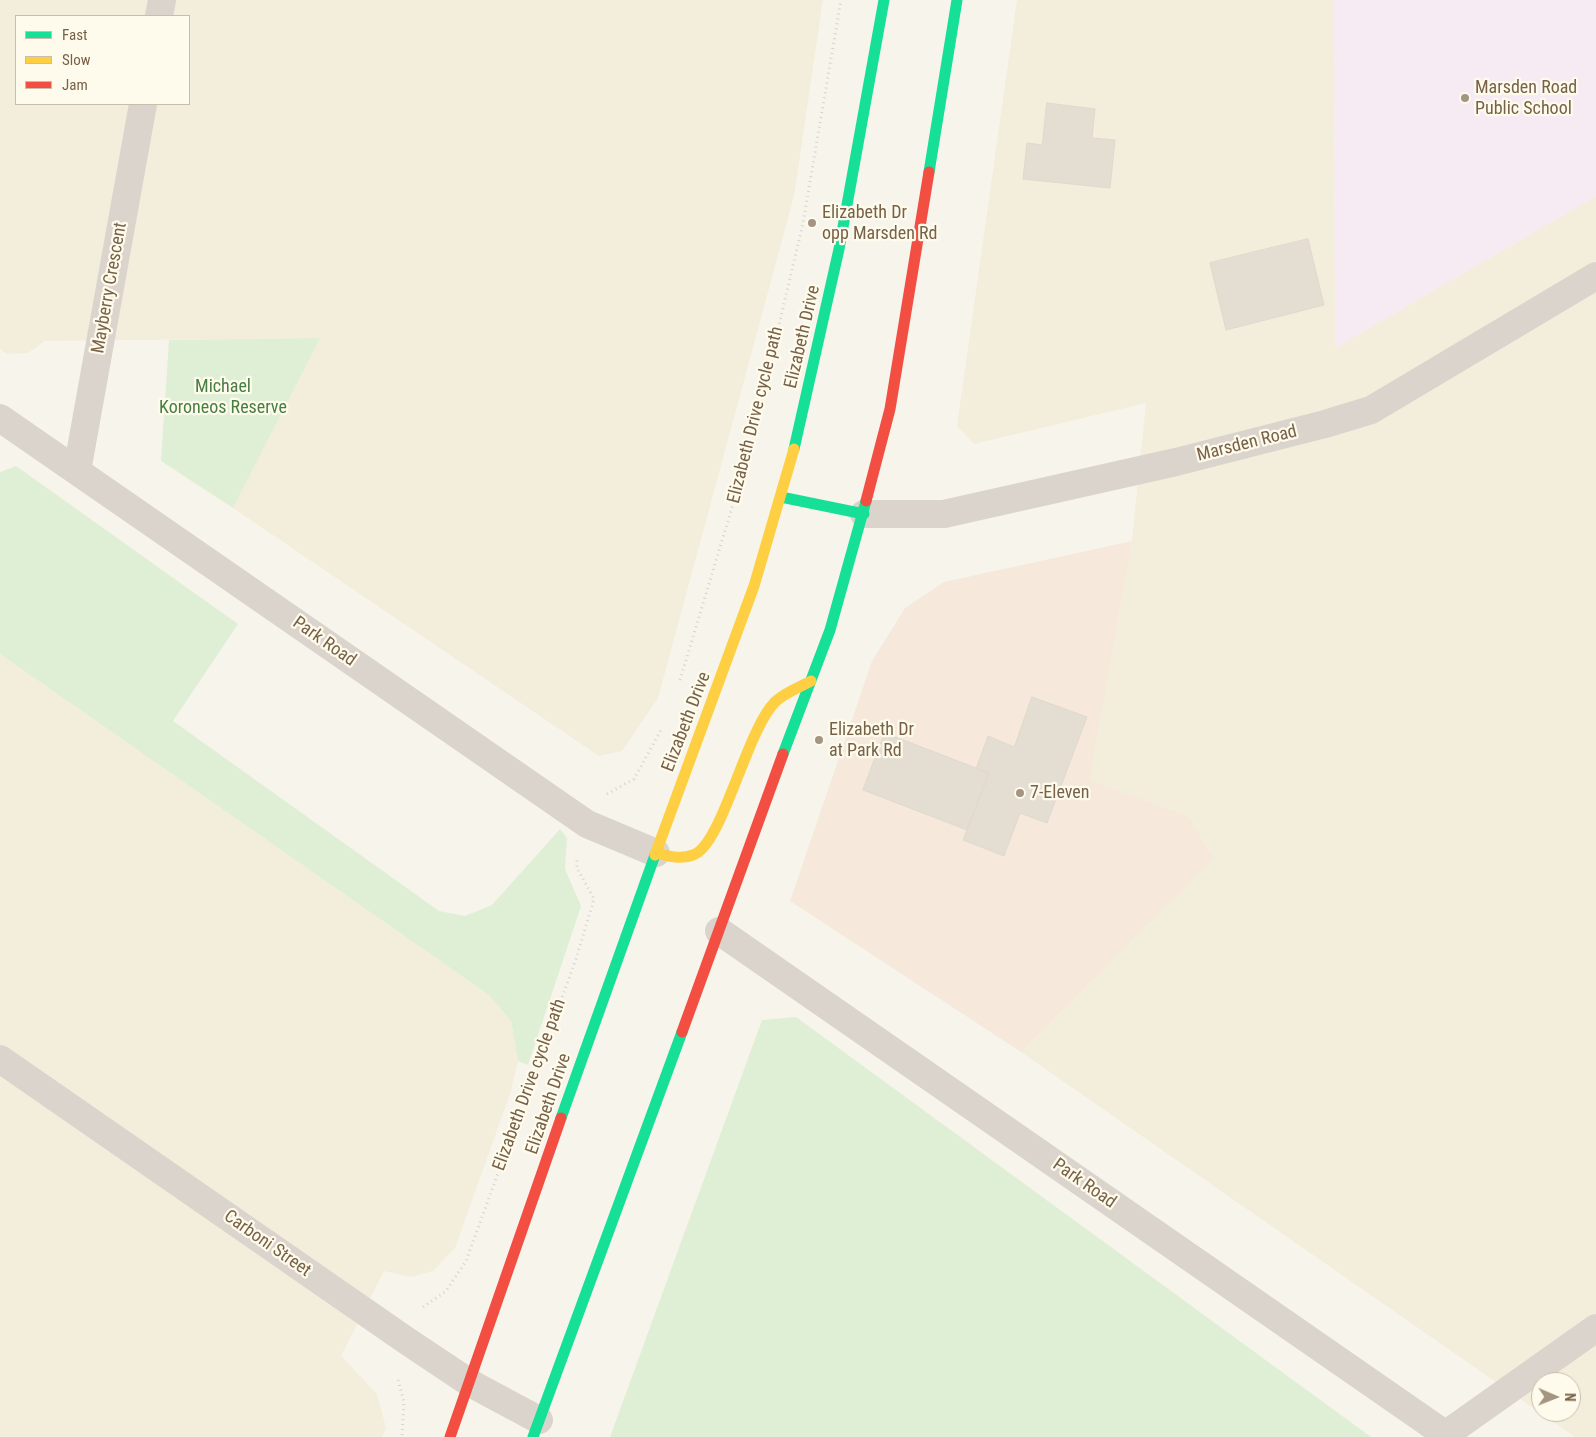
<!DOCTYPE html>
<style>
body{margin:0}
#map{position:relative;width:1596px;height:1437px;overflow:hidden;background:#f7f4eb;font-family:"Roboto Condensed",sans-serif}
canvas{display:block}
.legend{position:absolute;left:15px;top:15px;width:175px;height:90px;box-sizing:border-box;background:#fffbec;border:1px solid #c9beab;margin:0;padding:6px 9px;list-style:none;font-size:15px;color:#776249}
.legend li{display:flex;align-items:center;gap:10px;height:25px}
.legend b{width:25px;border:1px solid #c9beab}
.north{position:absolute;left:1531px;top:1372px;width:50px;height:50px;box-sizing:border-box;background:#fffbec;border:1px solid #c9beab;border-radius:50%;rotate:91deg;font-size:14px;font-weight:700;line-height:20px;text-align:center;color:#776249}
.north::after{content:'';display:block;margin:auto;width:18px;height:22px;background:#a49582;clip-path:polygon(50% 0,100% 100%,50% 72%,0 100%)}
</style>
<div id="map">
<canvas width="1596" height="1437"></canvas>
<ul class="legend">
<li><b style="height:6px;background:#16e098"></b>Fast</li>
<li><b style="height:6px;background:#ffcf43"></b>Slow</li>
<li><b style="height:6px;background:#f24e42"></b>Jam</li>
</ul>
<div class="north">N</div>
</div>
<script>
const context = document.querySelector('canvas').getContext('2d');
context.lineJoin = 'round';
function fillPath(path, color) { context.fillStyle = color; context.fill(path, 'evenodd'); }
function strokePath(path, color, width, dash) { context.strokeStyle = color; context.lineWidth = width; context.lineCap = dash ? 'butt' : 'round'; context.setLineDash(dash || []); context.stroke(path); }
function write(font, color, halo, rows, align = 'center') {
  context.font = font + ' "Roboto Condensed",sans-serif'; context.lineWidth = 4.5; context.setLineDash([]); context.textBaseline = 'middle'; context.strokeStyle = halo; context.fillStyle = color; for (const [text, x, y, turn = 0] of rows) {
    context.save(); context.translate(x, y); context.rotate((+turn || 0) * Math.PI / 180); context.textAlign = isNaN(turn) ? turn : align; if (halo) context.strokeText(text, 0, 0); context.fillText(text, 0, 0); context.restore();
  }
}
const residential = new Path2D(`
 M0,0H823L794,196L658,698L622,751L599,756L233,508L319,338L45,341L28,353L7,354L0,349ZM16,16H189V104H16Z
 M1017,0H1334L1335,348L1596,196V1437H1575L1021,1052L1214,858L1188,816L1090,780L1132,541L1146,403L974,444L957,426ZM1541,1382H1571V1412H1541Z
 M0,654L489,995L511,1021L518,1061L511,1091L455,1248L433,1271L411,1277L384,1271L341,1356L377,1394L386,1428L382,1437H0Z`);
const commercial = new Path2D(`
 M1132,541L1090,780L1188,816L1214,858L1021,1052L790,901L872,661L905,608L944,582Z`);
const education = new Path2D(`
 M1334,0H1596V196L1335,348Z`);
const green = new Path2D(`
 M320,338L233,508L161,461L169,340Z
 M16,466L238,624L173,721L439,911L465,916L492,905L560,829L567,838L565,869L581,906L528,1065L518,1061L511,1021L489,995L0,654V472Z
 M796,1017L1371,1437H610L762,1020Z`);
const building = new Path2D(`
 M1047,103L1095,109L1092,138L1115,140L1110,188L1023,179L1027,143L1042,145Z
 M1308,239L1324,305L1226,330L1210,263Z
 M1032,697L1087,717L1047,823L1020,813L1004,856L963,840L989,773L976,769L988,736L1014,747Z
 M885,733L989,773L967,830L863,790Z`);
const path = new Path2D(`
 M680,680L750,448L803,223L841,0
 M607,794L634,779L661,730
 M423,1307L446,1291L466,1261L576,959L594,899L577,868V858
 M398,1380L404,1402L402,1437`);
const street = new Path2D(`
 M159,16L162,0
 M0,418L587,824L656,853
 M77,471L143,104
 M864,514H944L1176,462L1325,424L1371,410L1596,276
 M719,931L1449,1437
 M0,1059L407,1341L470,1383L539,1420
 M1445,1435L1596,1328`);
const fast = new Path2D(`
 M929,172L957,0
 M794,449L839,249L884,0
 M781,497L864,514
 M783,754L830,630L866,501
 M561,1118L655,855
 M533,1437L682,1032`);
const slow = new Path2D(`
 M656,853C669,856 680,860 693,855C722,846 746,731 775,702C784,693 800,687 811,681
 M655,855L754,586L794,449`);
const jam = new Path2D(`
 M866,501L890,409L929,172
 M682,1032L783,754
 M450,1437L561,1118`);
const markers = [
 [1465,98,5,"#a49582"],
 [812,223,5,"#a49582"],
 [819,740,5,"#a49582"],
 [1020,793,5,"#a49582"]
];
const poiNames = [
 ["Marsden Road",1475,88],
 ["Public School",1475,109],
 ["Elizabeth Dr",822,213],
 ["opp Marsden Rd",822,234],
 ["Elizabeth Dr",829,730],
 ["at Park Rd",829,751],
 ["7-Eleven",1030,793]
];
const streetNames = [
 ["Mayberry Crescent",110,288,-80],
 ["Elizabeth Drive",803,337,-77],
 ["Elizabeth Drive cycle path",756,415,-76],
 ["Marsden Road",1247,444,-14],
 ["Park Road",324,642,35],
 ["Elizabeth Drive",687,722,-69],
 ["Elizabeth Drive cycle path",530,1085,-70],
 ["Elizabeth Drive",549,1104,-71],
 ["Park Road",1084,1184,35],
 ["Carboni Street",267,1244,35]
];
const parkNames = [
 ["Michael",223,387],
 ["Koroneos Reserve",223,408]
];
fillPath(residential, '#f3eddb');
fillPath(commercial, '#f6e9db');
fillPath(education, '#f6eaf3');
fillPath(green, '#dfefd5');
fillPath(building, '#e4ddd2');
strokePath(building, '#e1d9cd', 1);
strokePath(path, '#d9d2cb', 3, [1, 4]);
strokePath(street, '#dad4cd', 28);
strokePath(fast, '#16e098', 11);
strokePath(slow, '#ffcf43', 11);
strokePath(jam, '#f24e42', 11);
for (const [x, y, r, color] of markers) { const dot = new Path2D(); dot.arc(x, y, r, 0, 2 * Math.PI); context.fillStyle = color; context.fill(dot); strokePath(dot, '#fffbec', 2); }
write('18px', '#776249', '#fffbec', poiNames, 'left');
write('18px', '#776249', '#fffbec', streetNames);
write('18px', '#477e41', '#fffbec', parkNames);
</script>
